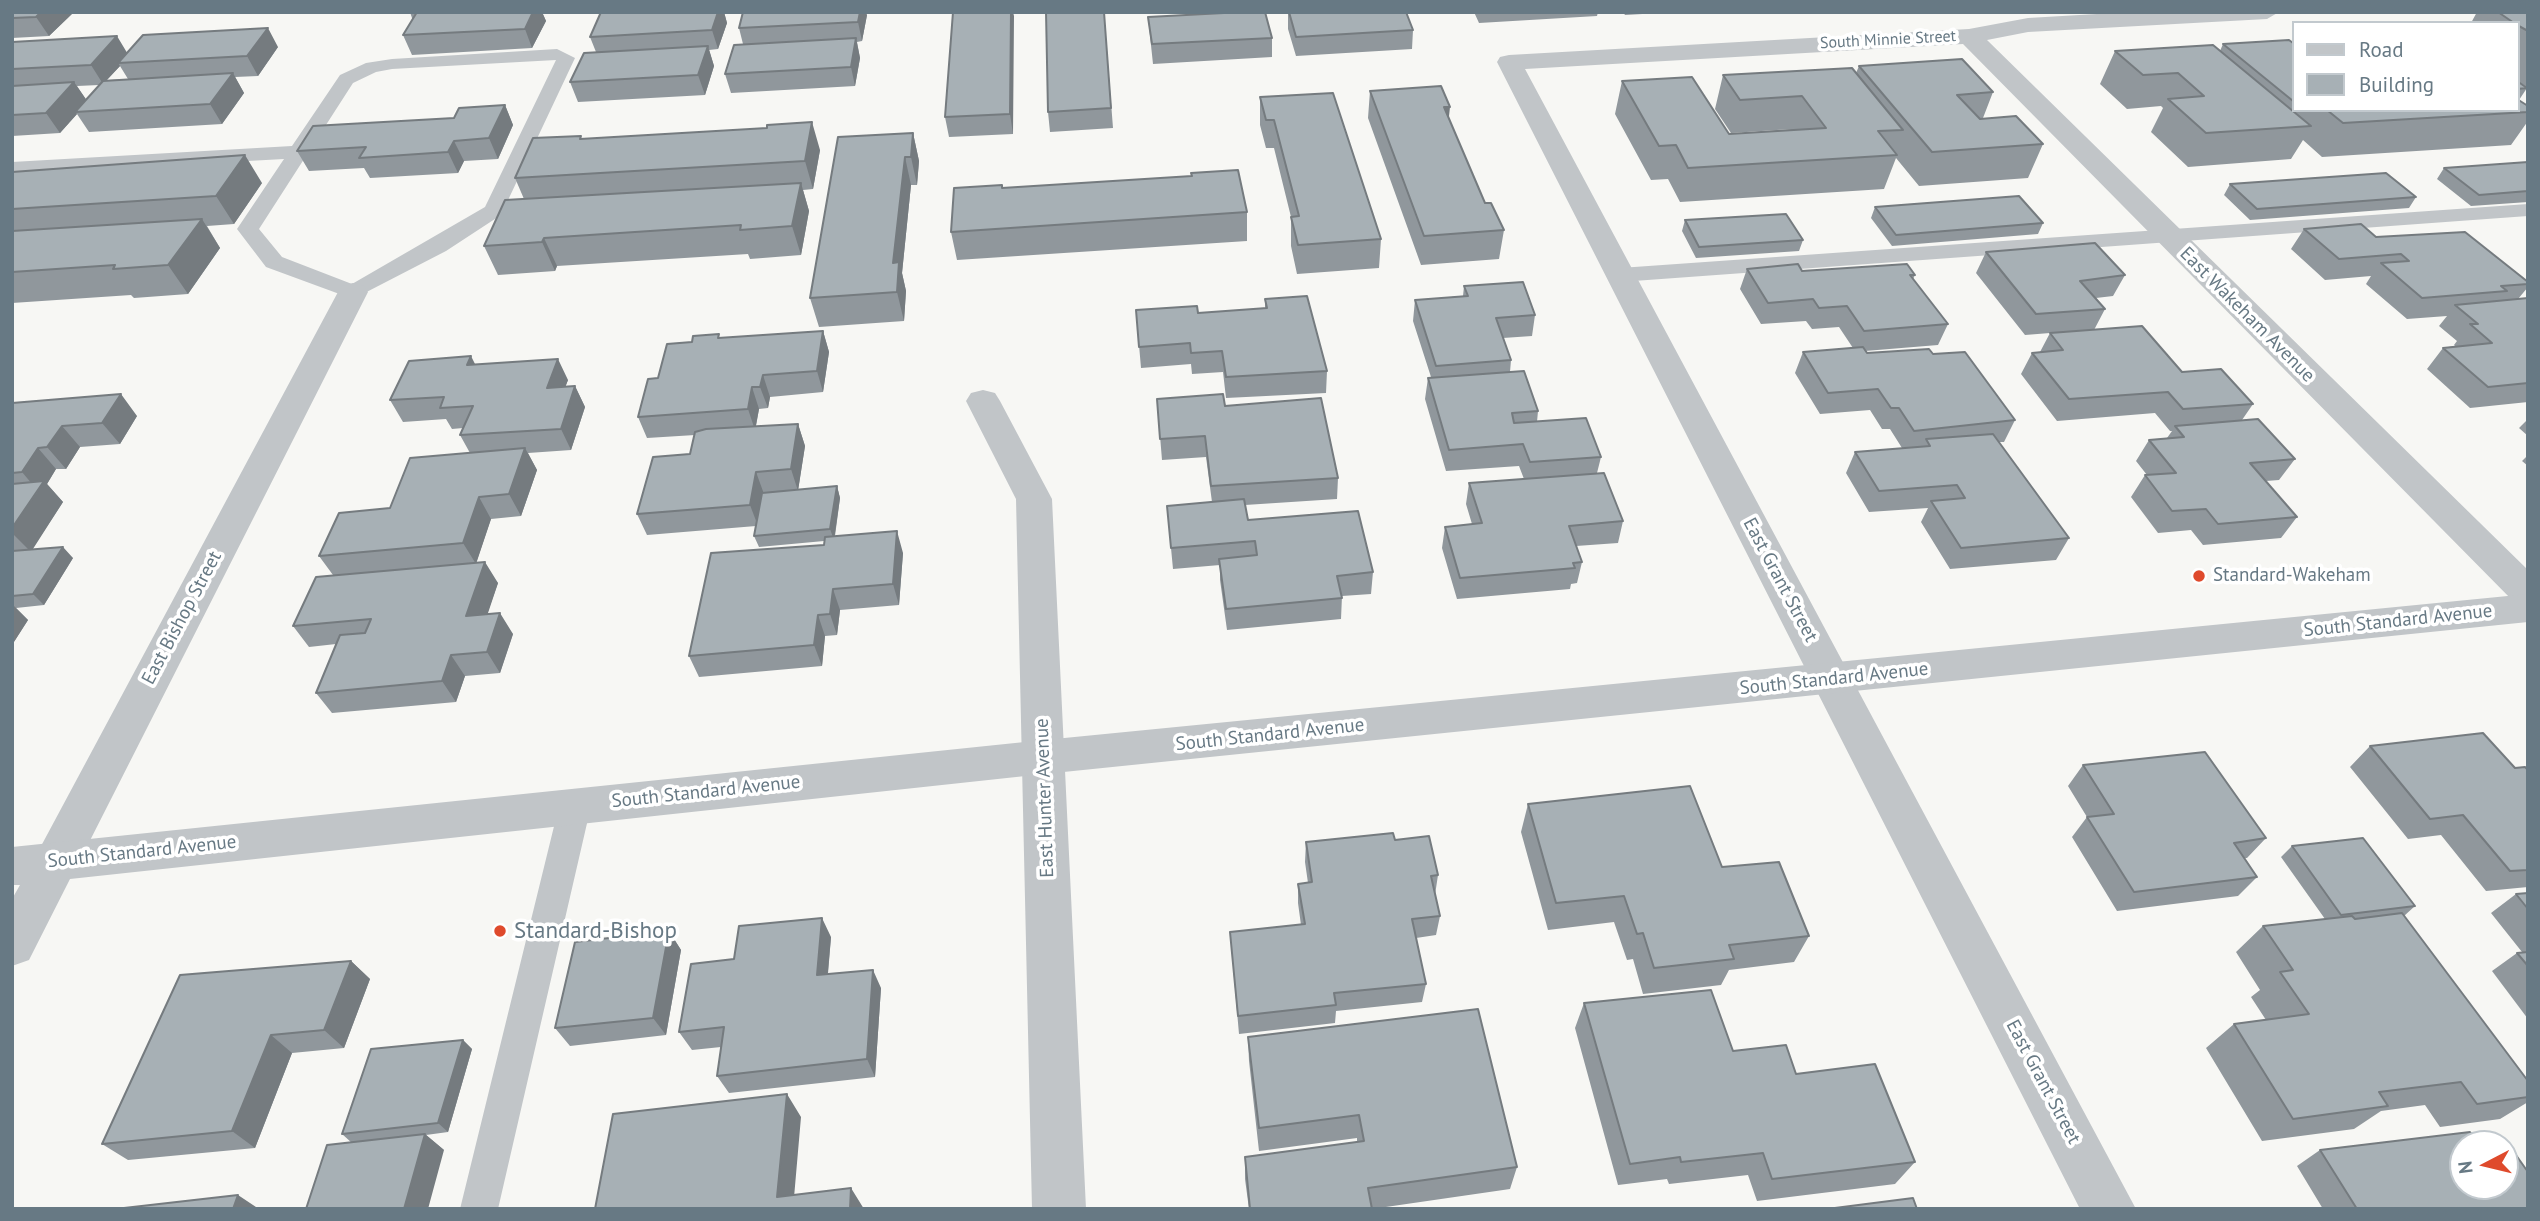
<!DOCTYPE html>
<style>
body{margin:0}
#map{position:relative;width:2540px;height:1221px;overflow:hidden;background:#f7f7f4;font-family:"PT Sans",sans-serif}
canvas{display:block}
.frame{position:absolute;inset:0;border:14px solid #677984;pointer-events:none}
.legend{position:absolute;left:2292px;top:21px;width:228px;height:91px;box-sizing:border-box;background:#fff;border:2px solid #c2c9ce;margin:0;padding:9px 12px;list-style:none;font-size:21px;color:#677984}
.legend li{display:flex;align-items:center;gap:14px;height:35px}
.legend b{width:35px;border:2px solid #c2c9ce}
.north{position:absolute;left:2449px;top:1130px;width:70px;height:70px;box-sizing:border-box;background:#fff;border:2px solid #c2c9ce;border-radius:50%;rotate:263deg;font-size:19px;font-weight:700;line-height:28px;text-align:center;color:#677984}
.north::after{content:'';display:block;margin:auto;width:24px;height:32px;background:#df4a2c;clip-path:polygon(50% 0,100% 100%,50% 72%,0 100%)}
</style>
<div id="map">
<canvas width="2540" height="1221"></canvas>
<div class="frame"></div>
<ul class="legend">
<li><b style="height:9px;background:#c1c5c8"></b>Road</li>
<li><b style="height:19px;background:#a7b0b5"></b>Building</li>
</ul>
<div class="north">N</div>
</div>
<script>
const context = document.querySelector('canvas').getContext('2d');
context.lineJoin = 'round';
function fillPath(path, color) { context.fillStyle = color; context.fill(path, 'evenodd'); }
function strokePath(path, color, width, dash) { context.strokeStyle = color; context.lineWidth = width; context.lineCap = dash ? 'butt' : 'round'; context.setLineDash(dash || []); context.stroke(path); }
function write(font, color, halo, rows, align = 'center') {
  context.font = font + ' "PT Sans",sans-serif'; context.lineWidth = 7; context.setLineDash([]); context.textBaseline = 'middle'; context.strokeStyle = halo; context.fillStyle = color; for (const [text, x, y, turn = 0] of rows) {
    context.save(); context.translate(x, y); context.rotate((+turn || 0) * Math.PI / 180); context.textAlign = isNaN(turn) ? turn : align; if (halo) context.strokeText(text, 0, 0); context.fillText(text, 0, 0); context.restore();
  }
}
const service = new Path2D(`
 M557,49L575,58L501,215L446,251L353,299L266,267L237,229L284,159L12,174V162L292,146L340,75L366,63L392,59ZM556,60L485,207L352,284L282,257L259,229L353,83L376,72L392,69Z
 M2528,204V216L1620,282L1609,275L1620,268Z
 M575,793L586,797L591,806L498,1209H460L559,806L564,797Z`);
const minor = new Path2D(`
 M2131,12H2279L2267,19L2028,32L1987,40L2528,570V607L2515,603L1963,44L1525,69L2136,1209H2080L1497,62L1500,57L1509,55L1969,29L2028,18Z
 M353,283L364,286L368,292L72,876L56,881L40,876L34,862L40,848L338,292L342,286Z
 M983,390L995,393L1000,401L1052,499L1086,1209H1032L1016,499L966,401L971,393Z`);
const tertiary = new Path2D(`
 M2528,594V622L1044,774L70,879L29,960L12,966V899L20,885H12V847L1044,740Z`);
const wall = new Path2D(`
 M12,12H74L49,36L12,38Z
 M410,12H542L546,21L532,48L412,55L403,35L414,18H412Z
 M601,12H724L727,23L718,49L709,50L714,66L705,95L578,102L570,82L596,52L590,37Z
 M953,12H1013V134L949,137L945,117Z
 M1104,12L1113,128L1050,132L1048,112Z
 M1288,12H1406L1413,30L1412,49L1296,56L1288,29Z
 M1474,12H1598L1597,16L1479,23Z
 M1623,12H1677L1625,15Z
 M2477,12H2528V88L2519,82L2527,88L2519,100L2528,106V121L2511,145L2322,157L2303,140L2291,159L2188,167L2151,132L2163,108L2161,106L2127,109L2100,84L2115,51H2220L2223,44L2293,43V110H2517V23H2471Z
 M867,15L862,41L857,42L860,58L855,86L731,93L725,74L743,44L739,28Z
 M1148,17L1272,38V57L1153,64Z
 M12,42L127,53L278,47L258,76L235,77L244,93L222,124L89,132L77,114L60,133L12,136ZM120,66L128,79L107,80ZM99,85L86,100L77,86Z
 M1859,66L1993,92L1983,118L2043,144L2028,178L1919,186L1896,158L1884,189L1680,202L1668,179L1651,180L1615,114L1622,81L1729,134L1792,129L1731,133L1715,109L1723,75L1856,73Z
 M1370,91L1449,119L1485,203L1504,230L1499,259L1421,265L1368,118Z
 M1260,97L1381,239L1379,268L1297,274L1291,246V217L1274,148H1266L1260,125Z
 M505,105L513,125L498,159L464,161L458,173L370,178L364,168L309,171L297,151L454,118Z
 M913,133L919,161L917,185H911L902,273L906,291L904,321L819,327L810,298Z
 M583,139L820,150L813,189L803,190L809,211L801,255L750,259L748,254L557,266L555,271L498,275L484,246L524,199L515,178Z
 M2528,162V202L2471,206L2437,179L2444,168Z
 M12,172L262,183L234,224L207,226L220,248L188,294L134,298L131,295L12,303Z
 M2230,184L2416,197L2409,208L2250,220L2224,195Z
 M1003,188L1247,212V241L957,260L951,232Z
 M1875,207L2043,223L2038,234L1892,246L1871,218Z
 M1685,220L1803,240L1799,251L1696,258L1682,231Z
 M2304,229L2376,237L2528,282V287L2518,299L2528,298V402L2470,408L2427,369L2443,348L2455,346L2454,345L2457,341L2439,326L2447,316L2407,319L2366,284L2371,276L2325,280L2291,249Z
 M1986,252L2125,275L2113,296L2096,298L2105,309L2094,330L2182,372L2253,404L2242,420L2295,459L2279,480L2266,481L2297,517L2281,538L2203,545L2191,530L2158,533L2131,497L2145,475H2147L2136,461L2149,440L2167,438L2172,431H2170L2155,413L2057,421L2021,374L2032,353L2040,352L2050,333L2025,335L1976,273Z
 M1747,269L1915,275L1913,279L1948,324L1938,345L1865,351L1867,353L1933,354L2015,420L2004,442H1999L2069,538L2056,560L1950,569L1921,522L1928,508L1869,512L1846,473L1855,452L1902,448L1890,429H1882L1870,410L1820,414L1795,373L1803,352L1853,348L1839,327L1812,329L1806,321L1761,324L1740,289Z
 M1464,286L1535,315L1532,336L1503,338L1511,360L1510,372L1538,411L1537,422L1601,457L1597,473L1623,521L1618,543L1576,546L1582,562L1577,583L1571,584L1570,589L1457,599L1442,548L1445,527L1472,524L1466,504L1469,483L1524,479L1519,466L1446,471L1425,399L1428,378L1431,377L1413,321L1415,300L1463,296Z
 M1265,299L1327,371L1326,393L1226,398L1223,372L1192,374L1191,364L1141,368L1136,310L1198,313L1265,309Z
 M823,331L829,352L823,392L770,397L768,408L759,409L756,426L798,424L805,446L798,490L837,486L840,498L835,536L903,553L899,605L840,610L837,635L825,636L822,666L699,677L689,656L824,545V541L759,547L754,536L756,526L647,535L637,514L690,454L695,435L647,438L638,417L658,378L692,342L720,338Z
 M475,365L568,380L565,387L575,386L585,407L571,450L528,453L537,470L521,516L491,519L476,563L498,583L487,614L513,634L500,673L465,676L456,702L332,713L316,693L336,644L309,647L293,626L333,575L319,556L470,453L460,435L463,428L452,429L446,419L403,422L390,400Z
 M1157,399L1225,406L1338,478L1337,499L1245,505L1248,520L1373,572L1371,594L1342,596L1341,619L1227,630L1220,580V565L1173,569L1167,506L1212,502L1206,457L1162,460Z
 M12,403L137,416L120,444L80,447L66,469H56L47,484L63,502L32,549L73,558L44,605L16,608L28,620L12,645Z
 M2528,419V436L2519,428Z
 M2528,455V466L2522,461Z
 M2370,746L2528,770V887L2486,891L2441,835L2408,839L2350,767Z
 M2083,765L2266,838L2247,858H2245L2257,877L2238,896L2117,911L2072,837L2087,817L2068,786Z
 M1528,804L1722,867L1809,936L1794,962L1729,970L1721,985L1643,994L1633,959L1627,960L1614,922L1548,930L1521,832Z
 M1395,840L1438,875L1435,895L1440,916L1436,935L1416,938L1426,984L1422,1002L1336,1011L1335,1023L1239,1034L1230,932L1301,925L1298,903V884L1308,883L1305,862L1306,842Z
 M2292,846L2415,906L2404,916L2528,1081V1102L2500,1119L2440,1127L2425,1105L2381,1111L2354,1129L2262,1141L2206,1048L2234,1024L2266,1020L2251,997L2260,990L2236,952L2263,926L2325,919L2281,857Z
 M2528,893V1019L2492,971L2517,953L2522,952L2491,913L2516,894Z
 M669,931L681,950L666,1035L570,1046L555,1028Z
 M831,937L828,974L881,988L875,1077L729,1093L717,1076L721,1047L692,1050L679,1032L734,959Z
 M351,961L370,979L344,1048L292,1053L255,1148L128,1160L102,1144Z
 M1584,1003L1733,1051L1796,1074L1915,1162L1895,1184L1757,1201L1748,1175L1669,1184L1667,1179L1618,1185L1575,1028Z
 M1248,1037L1517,1167L1510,1189L1372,1209H1249L1245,1179V1157L1357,1142V1138L1259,1151L1249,1061Z
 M463,1040L472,1049L448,1132L426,1135L444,1150L352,1143L342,1134Z
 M2479,1144L2528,1209H2323L2297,1166L2320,1150Z`);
const shadedWall = new Path2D(`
 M41,12H74L49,36L36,17Z
 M533,12H542L546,21L532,48L525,29Z
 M718,12H724L727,23L718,49L712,30Z
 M860,12H866L867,15L862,41L858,22Z
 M1011,12H1013L1014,16L1013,134L1010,114Z
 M268,28L278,47L258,76L247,56Z
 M117,36L129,56L118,63L120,66L103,84L91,65Z
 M856,38L860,58L855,86L851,67Z
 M708,46L714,66L705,95L698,75Z
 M233,73L244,93L222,124L210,104Z
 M74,82L88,102L75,112L77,114L60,133L46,113Z
 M505,105L513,125L498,159L489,138Z
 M1444,107H1450L1447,134Z
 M812,122L820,150L813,189L805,161Z
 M913,133L919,161L917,185L911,157Z
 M454,141L464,161L458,173L448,152Z
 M245,155L262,183L234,224L216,196Z
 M905,157L911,185L902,273L906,291L904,321L897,292L893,263Z
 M801,183L809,211L801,255L792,226Z
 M202,219L220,248L188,294L168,265Z
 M544,238L557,266L555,271L542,242Z
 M823,331L829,352L823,392L817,371Z
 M471,356L482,378L467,365Z
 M558,359L568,380L557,409L547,388Z
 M763,375L770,397L768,408L760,387Z
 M575,386L585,407L571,450L561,429Z
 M752,387L759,409L755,430L748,409Z
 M121,394L137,416L120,444L102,423Z
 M798,424L805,446L798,491L791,469Z
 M62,426L80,447L66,469L47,447Z
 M38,448L56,469L47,484L63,502L31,552L12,533V528L38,491L22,472Z
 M525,448L537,470L521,516L509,494Z
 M756,472L764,494L758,526L750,505Z
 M837,486L840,498L834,540L830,529Z
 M479,497L491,519L476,564L463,543Z
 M897,531L903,553L899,605L893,584Z
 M63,547L73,558L44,605L33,594Z
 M485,562L498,583L480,637L466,616Z
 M833,589L840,610L837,635L830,614Z
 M12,604L28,620L12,645Z
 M500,613L513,634L500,673L487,652Z
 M818,615L825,636L822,666L814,645Z
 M451,655L465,676L456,702L442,681Z
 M822,918L831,937L826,993L817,975Z
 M669,931L681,950L666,1035L653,1018Z
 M351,961L370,979L344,1048L324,1030Z
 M873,970L881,988L875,1077L867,1059Z
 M271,1035L292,1053L255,1148L232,1131Z
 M463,1040L472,1049L448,1132L438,1123Z
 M787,1094L801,1117L793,1209L777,1197Z
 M425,1134L444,1150L428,1209H404Z
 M851,1188L864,1209H850Z
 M238,1195L259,1209H233Z`);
const building = new Path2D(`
 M12,12H41L36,17L12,18Z
 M417,12H533L525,29L403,35Z
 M601,12H718L712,30L590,37Z
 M743,12H860L858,22L739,28Z
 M953,12H1011L1010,114L945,117Z
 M1046,12H1104L1111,108L1048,112Z
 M1243,12H1265L1272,38L1152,44L1148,17Z
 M1289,12H1406L1413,30L1296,37Z
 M2498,12H2528V31L2517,25V23H2514Z
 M268,28L247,56L118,63L143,35Z
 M117,36L91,65L12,69V42Z
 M856,38L851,67L725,74L734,45Z
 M2289,40L2293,43V101L2223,44Z
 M2213,45L2311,126L2206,133L2168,99L2204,96L2178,73L2143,75L2115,51Z
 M708,46L698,75L570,82L584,53Z
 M1962,59L1993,92L1957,95L1980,119L2016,116L2043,144L1932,152L1859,66Z
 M1852,68L1903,130L1878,131L1897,155L1688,168L1676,145L1659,146L1622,81L1692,77L1729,134L1826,128L1802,96L1740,100L1723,75Z
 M233,73L210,104L75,112L103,81Z
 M2517,81L2527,88L2517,89Z
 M74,82L46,113L12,115V86Z
 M1441,86L1450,107H1444L1485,203H1491L1504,230L1424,236L1370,91Z
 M1333,93L1381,239L1298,245L1291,217L1299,216L1274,120H1266L1260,97Z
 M2517,99L2528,106V112L2343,123L2327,110H2517Z
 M505,105L489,138L454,141L448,152L359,158L366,147L297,151L313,126L454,118L459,108Z
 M812,122L805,161L515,178L533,138L581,136L580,139L767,128V125Z
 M913,133L911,157H905L893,263L899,262L897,292L810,298L838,137Z
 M245,155L216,196L12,209V172Z
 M2528,162V191L2479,195L2444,168Z
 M1238,170L1247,212L951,232L954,188L1002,185V188L1192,176L1191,173Z
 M2386,173L2416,197L2257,209L2230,184Z
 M801,183L792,226L740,230L741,225L544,238L542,242L484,246L505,200Z
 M2019,196L2043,223L1896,235L1875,207Z
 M1786,214L1803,240L1699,247L1685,220Z
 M202,219L168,265L113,269L115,265L12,272V231Z
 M2361,224L2376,237L2465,232L2528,282V284L2501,286L2507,291L2422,298L2381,263L2409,261L2401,254L2339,259L2304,229Z
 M2095,243L2125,275L2080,281L2105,309L2036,314L1986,252Z
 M1798,264L1802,271L1907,264L1915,275H1910L1948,324L1864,331L1847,306L1819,308L1813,299L1768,303L1747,269Z
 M1523,282L1535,315L1496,318L1511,360L1436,366L1415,300L1468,296L1464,286Z
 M1307,296L1327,371L1226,377L1222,351L1191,353L1190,343L1139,347L1136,310L1197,306L1198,313L1267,308L1265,299Z
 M2528,298V383L2488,387L2443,348L2492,343L2470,324H2478L2455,305Z
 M2142,326L2182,372L2221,369L2253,404L2183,409L2168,392L2069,399L2032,353L2063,350L2050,333Z
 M823,331L817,371L763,375L760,387H752L748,409L638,417L648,379L658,378L667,344L692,342L693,336L719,334L718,338Z
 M1863,347L1867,353L1929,349L1933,354L1965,352L2015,420L1914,431L1899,408H1891L1878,389L1828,393L1803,352Z
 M471,356L467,365L558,359L547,388L575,386L561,429L460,435L473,406L440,408L444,397L390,400L409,361Z
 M1524,371L1538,411L1512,413L1514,423L1586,418L1601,457L1530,462L1523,444L1449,450L1428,378Z
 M121,394L102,423L62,426L47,447L38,448L22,472L12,473V403Z
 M1223,394L1225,406L1321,398L1338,478L1211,486L1205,436L1160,439L1157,399Z
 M2258,419L2295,459L2250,463L2297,517L2218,524L2206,509L2172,511L2145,475L2176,473L2149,440L2184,437L2175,426Z
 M798,424L791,469L756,472L750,505L637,514L653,457L690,454L695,432L706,429Z
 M1993,434L2069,538L1961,548L1931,501L1965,498L1957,485L1879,491L1855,452L1930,446L1926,439Z
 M525,448L509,494L479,497L463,543L319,556L339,513L390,508L410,458Z
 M1604,473L1623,521L1569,526L1582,562L1573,563L1575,568L1460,578L1445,527L1482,523L1469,483Z
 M44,481L12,528V484Z
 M837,486L830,529L754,536L762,493Z
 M1244,499L1248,520L1358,511L1373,572L1337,576L1342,598L1226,609L1219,559L1257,555L1255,541L1171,548L1167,506Z
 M897,531L893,584L833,589L830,614L818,615L814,645L689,656L711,553L824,545L825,537Z
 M63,547L33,594L12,596V551Z
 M485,562L466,616L500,613L487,652L451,655L442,681L316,693L340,635L365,633L371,619L293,626L316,577Z
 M2483,733L2515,768L2525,767L2528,770V870L2510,871L2463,815L2430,819L2370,746Z
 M2205,752L2266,838L2234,843L2257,877L2134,892L2087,817L2114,814L2083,765Z
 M1690,786L1722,867L1779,862L1809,936L1729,945L1734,959L1654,968L1643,933L1637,934L1624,896L1556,903L1528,804Z
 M1393,833L1395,840L1429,836L1438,875L1431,876L1440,916L1412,919L1426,984L1334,993L1336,1005L1238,1016L1230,932L1305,924L1298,884L1312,882L1306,842Z
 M2363,838L2415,906L2341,915L2292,846Z
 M2528,893V909L2516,894Z
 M2402,913L2528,1081V1097L2477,1104L2461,1082L2379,1092L2388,1106L2293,1119L2234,1024L2309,1014L2280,972L2293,970L2263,926L2352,916L2355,919Z
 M822,918L817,975L873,970L867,1059L717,1076L724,1027L679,1032L691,964L734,959L739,926Z
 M669,931L653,1018L555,1028L575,942Z
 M2528,952V966L2517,953Z
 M351,961L324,1030L271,1035L232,1131L102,1144L180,975Z
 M1711,990L1733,1051L1786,1045L1796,1074L1875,1064L1915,1162L1772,1179L1763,1153L1681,1162L1680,1157L1630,1164L1584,1003Z
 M1478,1009L1517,1167L1368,1188L1372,1209H1250L1245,1157L1364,1141L1359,1115L1259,1128L1248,1037Z
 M463,1040L438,1123L342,1134L371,1049Z
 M787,1094L777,1197L851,1188L850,1209H595L613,1114Z
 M2470,1132L2479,1144H2463V1186H2505V1144H2485L2506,1141L2528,1172V1209H2357L2320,1150Z
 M425,1134L404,1209H306L327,1145Z
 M238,1195L233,1209H124V1208Z
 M1913,1198L1917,1209H1827Z`);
const markers = [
 [2199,576,7,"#df4a2c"],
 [500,931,7,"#df4a2c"]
];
const farStreetnames = [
 ["South Minnie Street",1888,40,-3]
];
const streetNames = [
 ["East Wakeham Avenue",2247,315,45],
 ["East Grant Street",1780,580,62],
 ["East Bishop Street",182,618,-62],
 ["South Standard Avenue",2398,621,-6],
 ["South Standard Avenue",1834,679,-6],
 ["South Standard Avenue",1270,735,-6],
 ["South Standard Avenue",706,792,-6],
 ["East Hunter Avenue",1045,798,-92],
 ["South Standard Avenue",142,852,-6],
 ["East Grant Street",2043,1082,62]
];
const poiNames = [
 ["Standard-Wakeham",2213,576]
];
const nearPoinames = [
 ["Standard-Bishop",514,931]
];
fillPath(service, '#c1c5c8');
fillPath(minor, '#c1c5c8');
fillPath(tertiary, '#c1c5c8');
fillPath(wall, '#90979c');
fillPath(shadedWall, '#757b7f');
fillPath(building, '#a7b0b5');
strokePath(building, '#757b7f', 2);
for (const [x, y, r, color] of markers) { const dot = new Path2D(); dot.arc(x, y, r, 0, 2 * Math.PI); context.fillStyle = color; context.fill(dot); strokePath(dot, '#fff', 2.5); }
write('16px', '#677984', '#fff', farStreetnames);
write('19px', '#677984', '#fff', streetNames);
write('19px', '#677984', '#fff', poiNames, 'left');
write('23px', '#677984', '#fff', nearPoinames, 'left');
</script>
